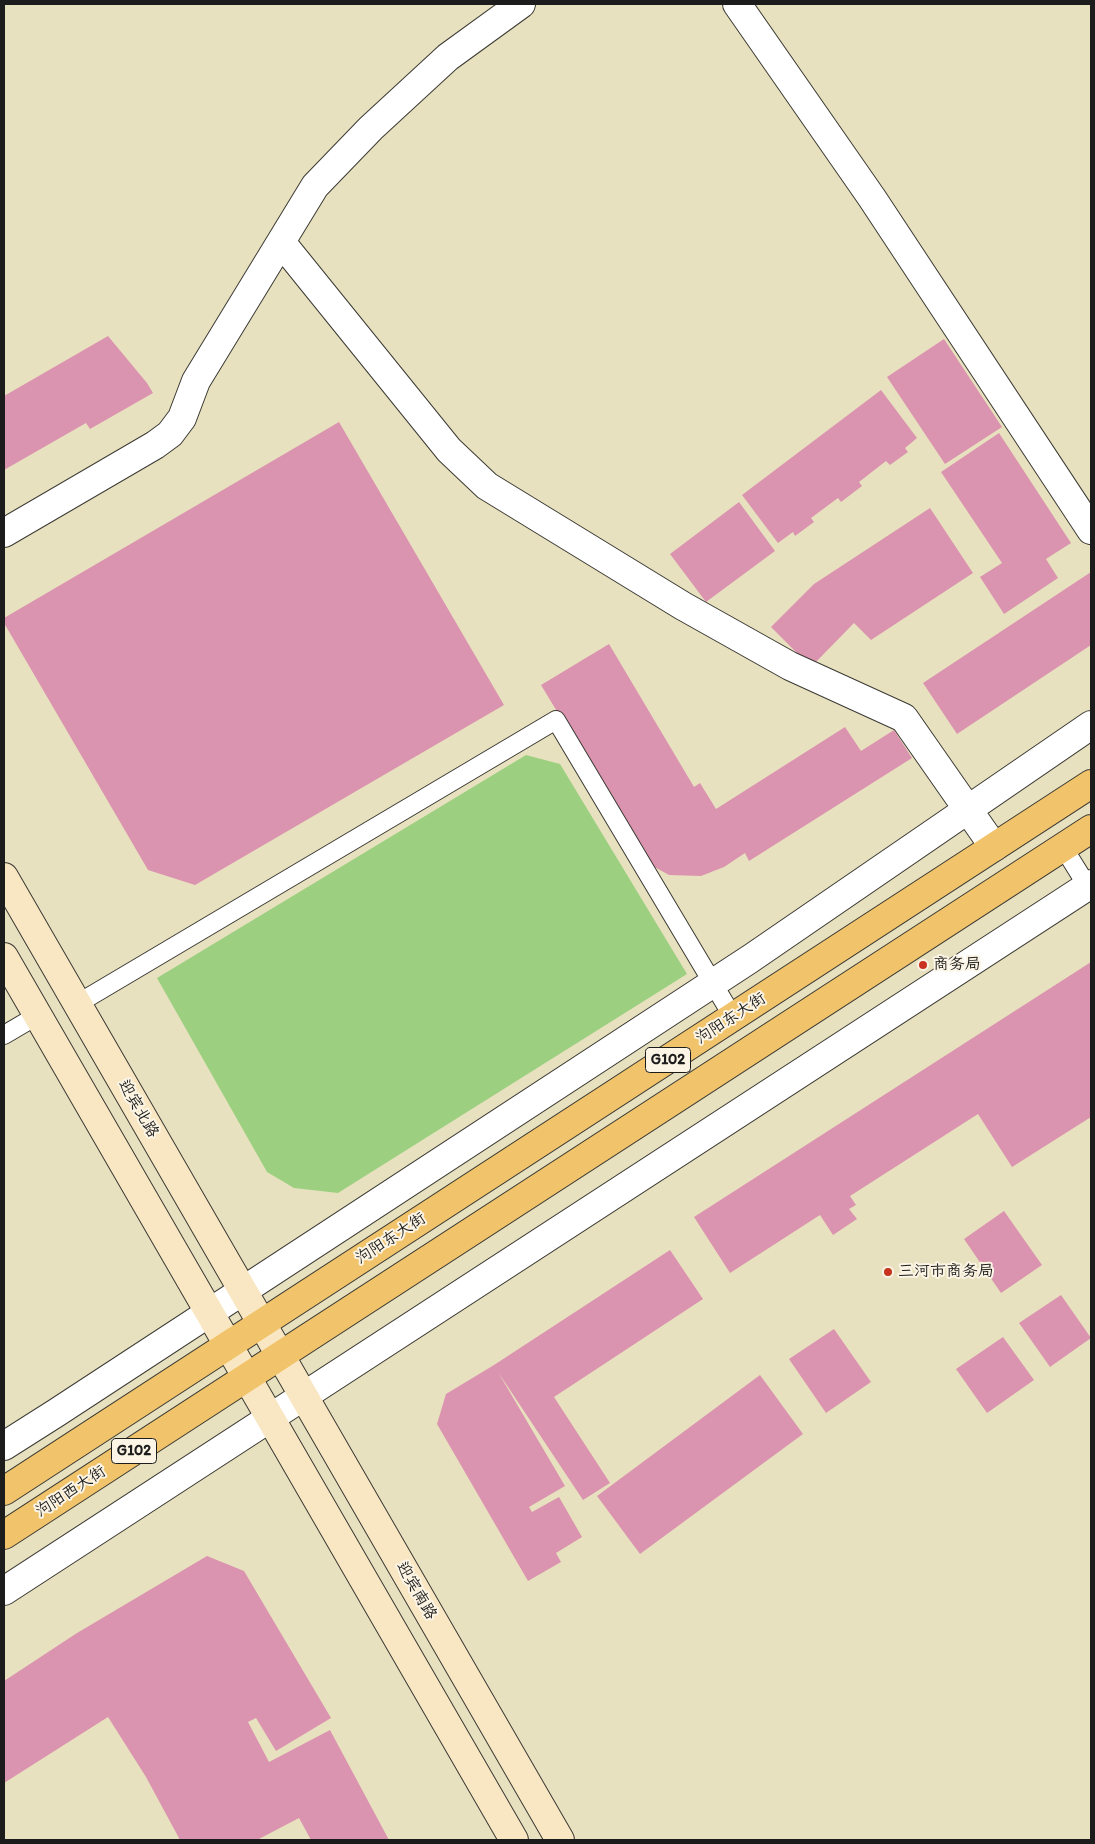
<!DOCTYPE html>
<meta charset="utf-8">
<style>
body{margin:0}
#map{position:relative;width:1095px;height:1844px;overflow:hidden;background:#e8e1bf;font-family:Itim,sans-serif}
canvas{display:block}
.frame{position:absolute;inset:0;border:5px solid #1c1c1c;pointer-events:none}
</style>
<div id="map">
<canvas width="1095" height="1844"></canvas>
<div class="frame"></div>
</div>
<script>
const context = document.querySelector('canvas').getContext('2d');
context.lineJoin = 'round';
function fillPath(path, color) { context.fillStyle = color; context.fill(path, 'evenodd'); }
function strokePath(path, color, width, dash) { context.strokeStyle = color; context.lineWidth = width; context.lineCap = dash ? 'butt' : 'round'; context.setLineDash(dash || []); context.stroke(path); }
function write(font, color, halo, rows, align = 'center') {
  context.font = font + ' Itim,"LXGW WenKai TC",sans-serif'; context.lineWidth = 4; context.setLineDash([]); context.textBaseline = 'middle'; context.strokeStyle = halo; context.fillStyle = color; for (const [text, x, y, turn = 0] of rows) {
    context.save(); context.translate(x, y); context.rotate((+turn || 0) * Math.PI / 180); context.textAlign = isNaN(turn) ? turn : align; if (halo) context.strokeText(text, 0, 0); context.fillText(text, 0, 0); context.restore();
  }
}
const green = new Path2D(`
 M526,755L560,764L687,974L338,1193L294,1188L267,1172L157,978Z`);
const building = new Path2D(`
 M108,336L147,383L153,393L90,429L86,423L4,470V396Z
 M944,339L1002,427L945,464L887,377Z
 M881,390L917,438L905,448L908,452L890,465L886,461L859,482L862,486L841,502L838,498L811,518L814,522L795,536L793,532L778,543L742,495Z
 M339,422L504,705L195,885L148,870L4,623V618Z
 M999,433L1071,543L1046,559L1058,578L1004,614L980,577L1002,563L941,472Z
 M739,502L775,551L706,602L670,554Z
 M930,508L973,573L871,640L854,623L811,667L771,627L814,584Z
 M1091,572V645L957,734L923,683Z
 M609,644L694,787L700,783L716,809L845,727L861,751L894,730L912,758L749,861L745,853L724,867L701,876L669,875L649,864L541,685Z
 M1091,962V1117L1012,1167L978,1114L850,1196L856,1205L849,1209L857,1219L833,1235L820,1215L730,1273L694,1217Z
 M1004,1211L1042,1265L1001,1293L964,1239Z
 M670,1250L703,1299L554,1397L610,1483L583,1500L498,1372L565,1486L529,1507L532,1512L559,1497L582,1537L556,1553L561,1562L528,1581L437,1424L446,1394L494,1365Z
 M1061,1295L1091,1338L1050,1367L1019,1323Z
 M834,1329L871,1382L826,1413L789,1359Z
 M1003,1337L1034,1380L987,1413L956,1369Z
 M760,1375L803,1434L640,1554L597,1496Z
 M207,1556L244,1571L331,1718L276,1751L256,1718L248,1722L269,1762L330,1730L389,1840H311L299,1818L257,1840H180L146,1777L108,1717L4,1783V1681L77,1633Z`);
const lane = new Path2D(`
 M1063,847L1091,892
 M77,1004L556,720L733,1017
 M4,1035L38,1015`);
const street = new Path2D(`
 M737,4L872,198L1091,530
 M281,242L449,450L487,486L683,606L790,666L904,718L994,847
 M4,533L155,445L170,434L182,418L196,381L315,186L371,128L448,57L521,4
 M4,1446L56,1413L750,959L1091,725
 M4,1591L1091,884`);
const secondary = new Path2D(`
 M4,877L560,1840
 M4,957L514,1840`);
const highway = new Path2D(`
 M4,1491L1091,784
 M4,1535L1091,829`);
const markers = [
 [923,965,5,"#c8321e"],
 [888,1272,5,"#c8321e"]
];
const shields = [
 [668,1060,45],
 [134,1451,45]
];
const shieldNames = [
 ["G102",668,1060],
 ["G102",134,1451]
];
const poiNames = [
 ["商务局",933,965],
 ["三河市商务局",898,1272]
];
const streetNames = [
 ["泃阳东大街",731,1019,-33],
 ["迎宾北路",138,1109,60],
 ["泃阳东大街",391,1239,-33],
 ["泃阳西大街",71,1492,-33],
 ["迎宾南路",416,1591,60]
];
fillPath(green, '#9cd080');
fillPath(building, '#db94af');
strokePath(lane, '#3b3a34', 20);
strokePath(street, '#3b3a34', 30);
strokePath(secondary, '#3b3a34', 30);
strokePath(highway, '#3b3a34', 30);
strokePath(lane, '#fff', 18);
strokePath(street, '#fff', 28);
strokePath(secondary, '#f9e7c3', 28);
strokePath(highway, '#f1c36a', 28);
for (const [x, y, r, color] of markers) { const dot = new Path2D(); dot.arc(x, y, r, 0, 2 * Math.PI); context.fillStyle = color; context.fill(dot); strokePath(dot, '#fcf5e5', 2); }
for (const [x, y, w] of shields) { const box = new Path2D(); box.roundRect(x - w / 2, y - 12.5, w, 25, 4); context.fillStyle = '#fcf5e5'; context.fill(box); strokePath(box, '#1c1c1c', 1); }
write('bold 15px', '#1c1c1c', null, shieldNames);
write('16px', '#1c1c1c', '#fcf5e5', poiNames, 'left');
write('16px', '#1c1c1c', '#fcf5e5', streetNames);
</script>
